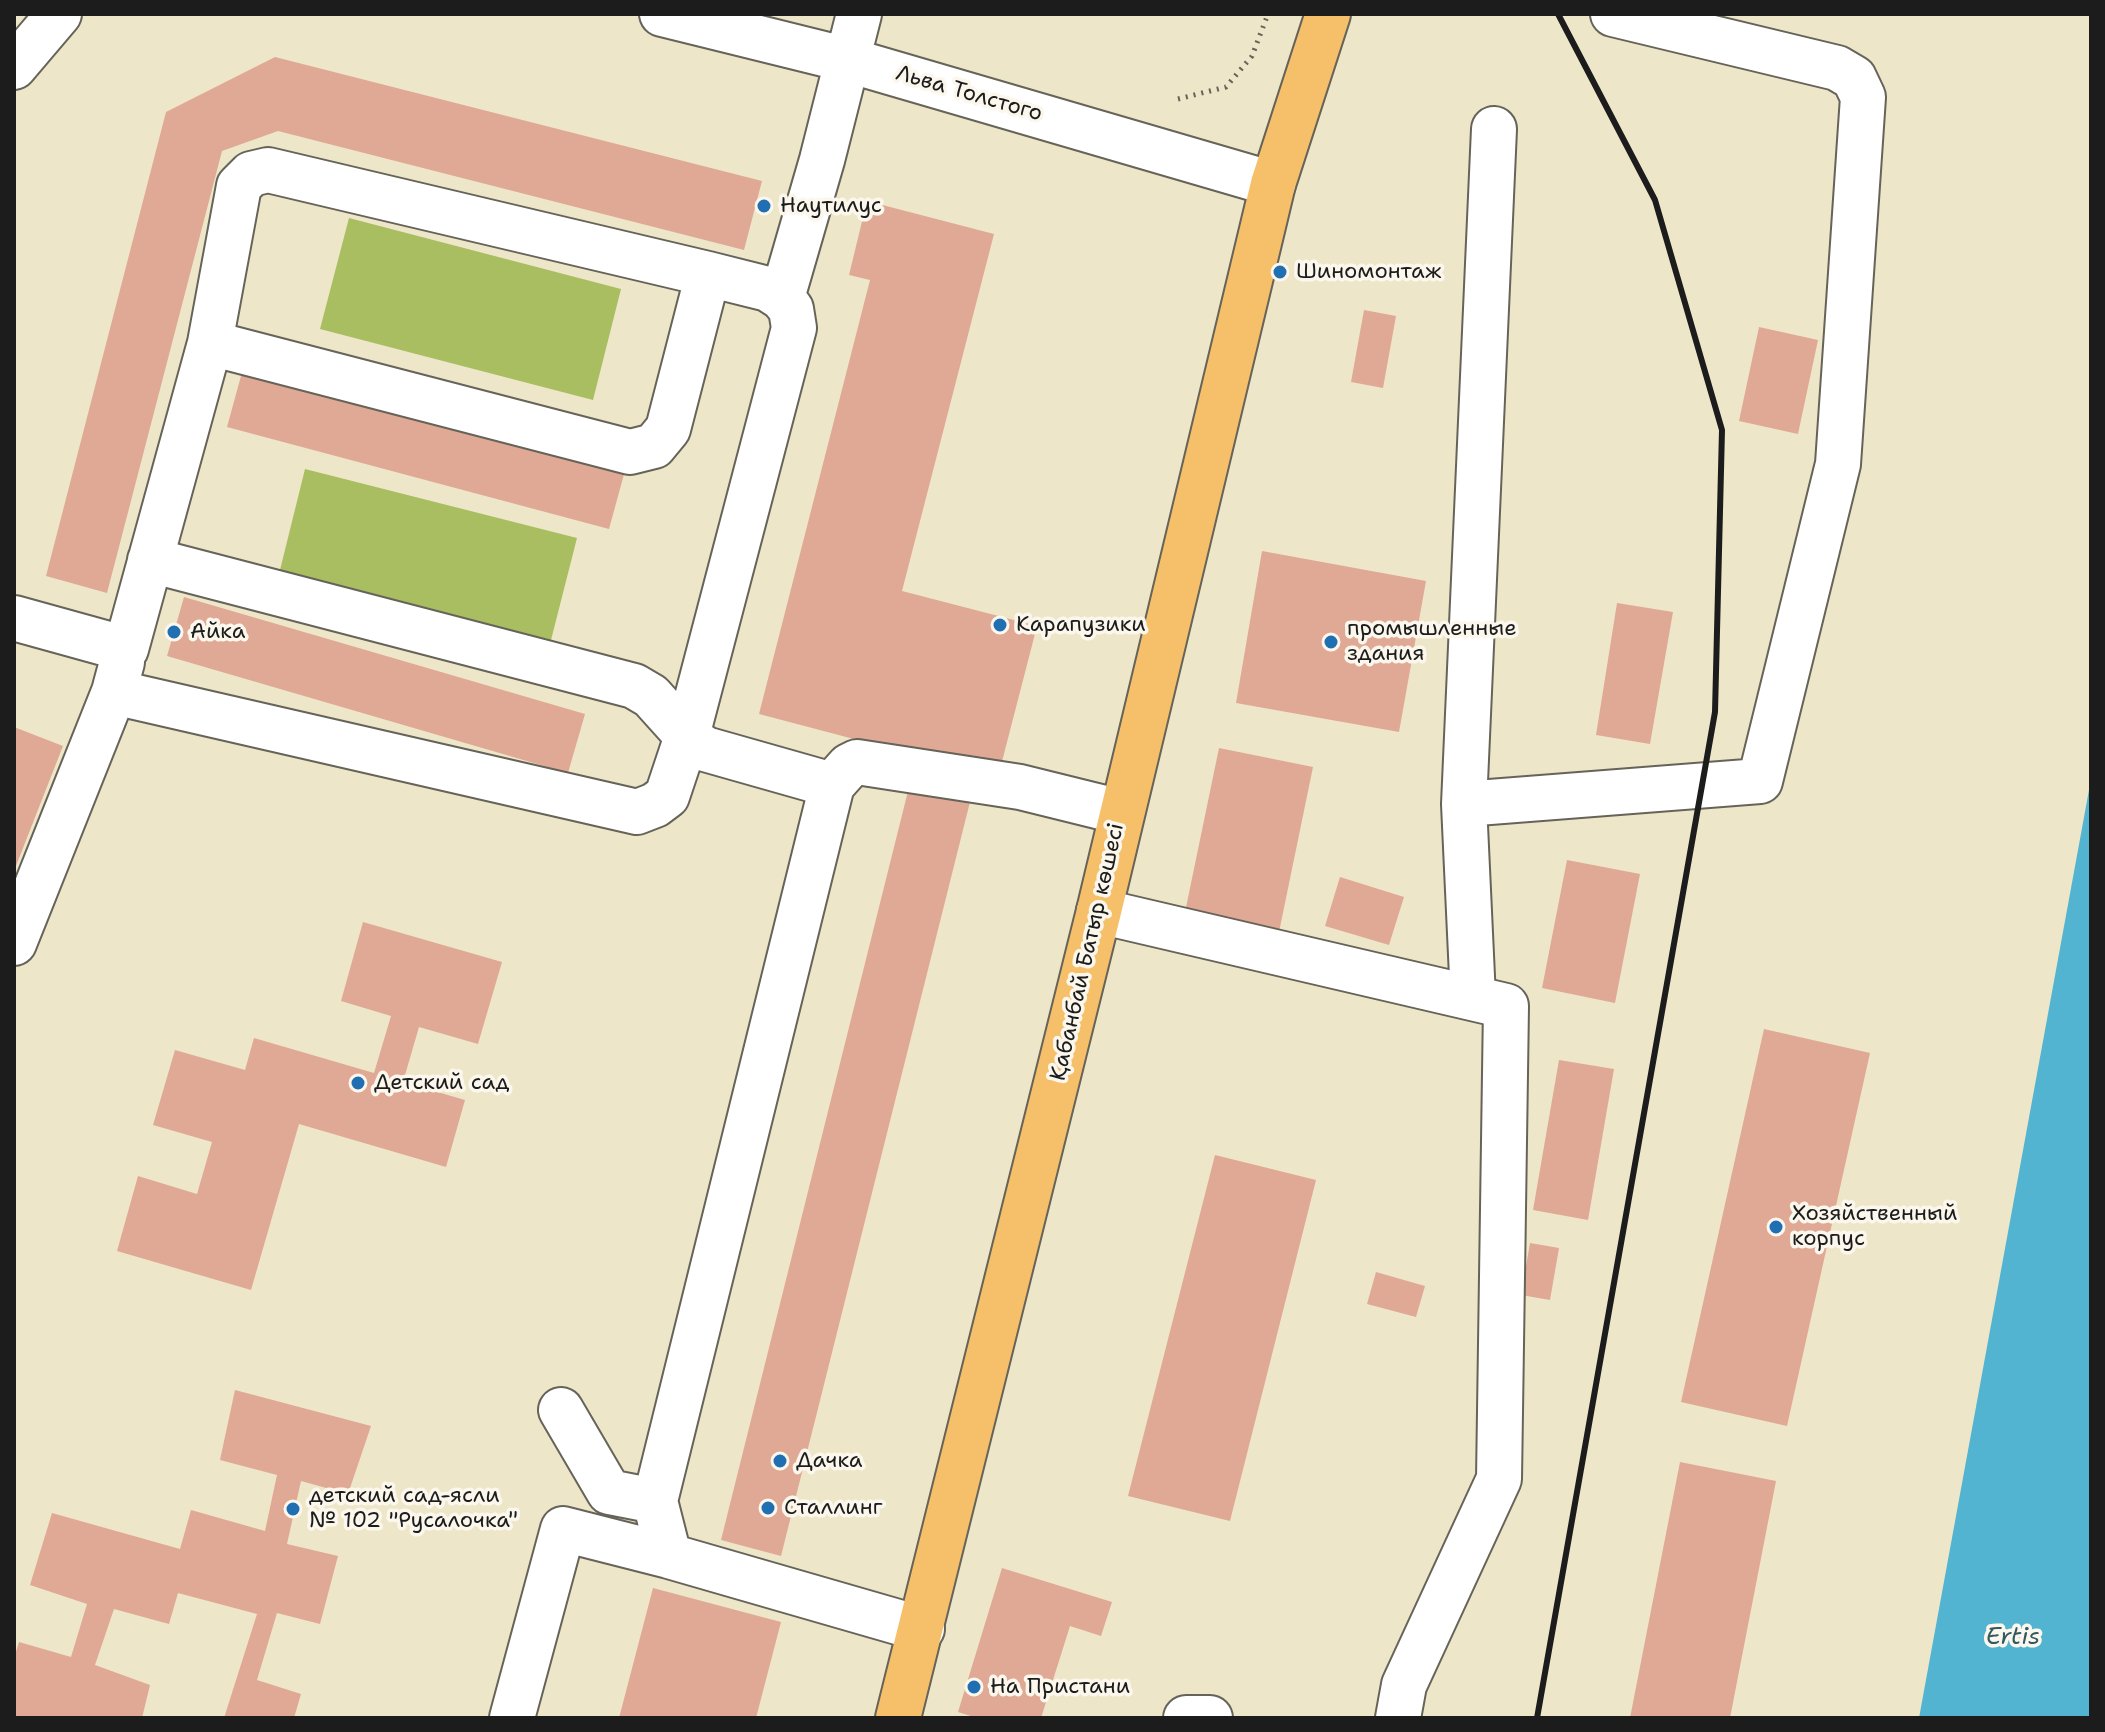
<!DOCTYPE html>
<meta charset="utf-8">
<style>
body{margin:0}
#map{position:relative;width:2105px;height:1732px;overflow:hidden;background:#eee6c9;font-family:"Shantell Sans",sans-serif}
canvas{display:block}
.frame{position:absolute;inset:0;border:16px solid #1c1c1c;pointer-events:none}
</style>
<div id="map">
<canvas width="2105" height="1732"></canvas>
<div class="frame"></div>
</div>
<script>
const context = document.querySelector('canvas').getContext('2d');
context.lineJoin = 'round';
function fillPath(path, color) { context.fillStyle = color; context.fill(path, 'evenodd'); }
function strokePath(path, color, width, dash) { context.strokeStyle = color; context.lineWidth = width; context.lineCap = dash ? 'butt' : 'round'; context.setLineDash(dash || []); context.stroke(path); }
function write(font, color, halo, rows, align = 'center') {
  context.font = font + ' "Shantell Sans",sans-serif'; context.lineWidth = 7; context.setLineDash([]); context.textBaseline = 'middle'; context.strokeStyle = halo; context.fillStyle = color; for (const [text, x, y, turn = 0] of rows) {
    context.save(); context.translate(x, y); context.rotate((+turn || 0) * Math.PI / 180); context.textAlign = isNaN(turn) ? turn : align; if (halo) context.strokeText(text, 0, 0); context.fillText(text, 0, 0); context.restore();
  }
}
const green = new Path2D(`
 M349,218L621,289L593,400L320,329Z
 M305,469L577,538L551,640L280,570Z`);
const water = new Path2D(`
 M2091,779V1718H1919Z`);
const building = new Path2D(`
 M275,57L762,181L744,250L278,131L222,151L107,593L46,576L166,112Z
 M867,201L994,234L902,591L1037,626L998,777L759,714L870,280L849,275Z
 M1364,310L1396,316L1383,388L1351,382Z
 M1759,327L1818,340L1798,434L1739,421Z
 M244,365L626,467L609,529L227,427Z
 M1262,551L1426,581L1399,732L1236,703Z
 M184,597L585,714L568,773L167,656Z
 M1617,603L1673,612L1650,744L1596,735Z
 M14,727L63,746L14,871Z
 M1219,748L1313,767L1278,937L1184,917Z
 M912,775L973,790L781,1556L721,1540Z
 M1567,860L1640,874L1615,1003L1542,988Z
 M1340,877L1404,897L1389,945L1325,926Z
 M363,922L502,962L478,1044L419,1027L403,1082L465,1100L446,1167L299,1124L251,1290L117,1251L138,1176L197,1194L212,1142L153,1125L175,1050L245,1070L254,1038L374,1073L391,1016L341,1001Z
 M1764,1029L1870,1053L1787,1426L1681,1402Z
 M1559,1060L1614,1069L1588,1220L1533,1210Z
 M1215,1155L1316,1180L1230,1521L1128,1496Z
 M1530,1243L1559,1248L1550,1300L1521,1295Z
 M1376,1272L1425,1286L1416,1317L1367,1304Z
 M235,1390L371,1426L348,1494L301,1481L287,1544L338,1556L320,1624L277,1613L257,1680L301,1694L294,1718H224L257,1614L178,1593L169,1624L114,1609L95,1665L150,1685L142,1718H14V1658L19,1642L71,1657L87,1604L30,1585L52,1513L180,1549L191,1510L265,1531L277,1475L220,1460Z
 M1680,1462L1776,1481L1730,1718H1630Z
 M1002,1568L1112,1602L1101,1636L1070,1626L1041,1718H977L958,1712Z
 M653,1588L781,1622L756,1718H619Z`);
const path = new Path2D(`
 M1178,99L1226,87L1252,56L1268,14`);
const minor = new Path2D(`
 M662,14L848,60L1273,184
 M14,67L59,14
 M210,343L630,452L654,446L668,429L708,274
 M150,560L634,686L651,696L687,736L705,749L832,785
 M14,618L126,649L210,343L239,186L251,174L268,170L708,274L768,289L782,298L822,160L859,14
 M114,692L637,812L655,805L667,796L687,736L794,328L791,309L782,298
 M1464,804L1760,781L1838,464L1863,97L1854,78L1837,68L1613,14
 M1099,911L1506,1006L1499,1479L1404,1685L1398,1718
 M14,943L114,692L122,662
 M1473,998L1464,804L1494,129
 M561,1410L609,1492L655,1501
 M922,1629L669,1556L655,1501L832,785L849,766L857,762L1020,787L1121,812
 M512,1718L563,1529L669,1556
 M1186,1718H1210`);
const major = new Path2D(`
 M898,1718L1099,911L1273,184L1328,14`);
const rail = new Path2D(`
 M1537,1718L1715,712L1722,430L1655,200L1558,14`);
const markers = [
 [764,206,8,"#1f6fb2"],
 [1280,272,8,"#1f6fb2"],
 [1000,625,8,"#1f6fb2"],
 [174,632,8,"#1f6fb2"],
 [1331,642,8,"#1f6fb2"],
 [358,1083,8,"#1f6fb2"],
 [1776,1227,8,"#1f6fb2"],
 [780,1461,8,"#1f6fb2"],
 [768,1508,8,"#1f6fb2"],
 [293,1509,8,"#1f6fb2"],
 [974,1687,8,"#1f6fb2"]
];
const streetNames = [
 ["Льва Толстого",969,94,16],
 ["Қабанбай Батыр көшесі",1088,952,-77]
];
const poiNames = [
 ["Наутилус",780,206],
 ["Шиномонтаж",1296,272],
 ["Карапузики",1016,625],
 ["промышленные",1347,629],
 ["здания",1347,654],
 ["Айка",190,632],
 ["Детский сад",374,1083],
 ["Хозяйственный",1792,1214],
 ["корпус",1792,1239],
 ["Дачка",796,1461],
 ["детский сад-ясли",309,1496],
 ["№ 102 \"Русалочка\"",309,1521],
 ["Сталлинг",784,1508],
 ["На Пристани",990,1687]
];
const waterNames = [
 ["Ertis",2013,1638]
];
fillPath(green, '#a9bd61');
fillPath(water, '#52b4d1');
fillPath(building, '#dfa995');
strokePath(minor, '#666359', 48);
strokePath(major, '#666359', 48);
strokePath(path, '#666359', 5, [2, 6]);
strokePath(minor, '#fff', 44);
strokePath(major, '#f6c06b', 44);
strokePath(rail, '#1c1c1c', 6);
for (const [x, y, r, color] of markers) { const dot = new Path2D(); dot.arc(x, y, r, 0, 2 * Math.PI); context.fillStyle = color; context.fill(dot); strokePath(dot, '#fbf7ec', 3); }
write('22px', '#1c1c1c', '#fbf7ec', streetNames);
write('22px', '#1c1c1c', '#fbf7ec', poiNames, 'left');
write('italic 24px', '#325964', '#fbf7ec', waterNames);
</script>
